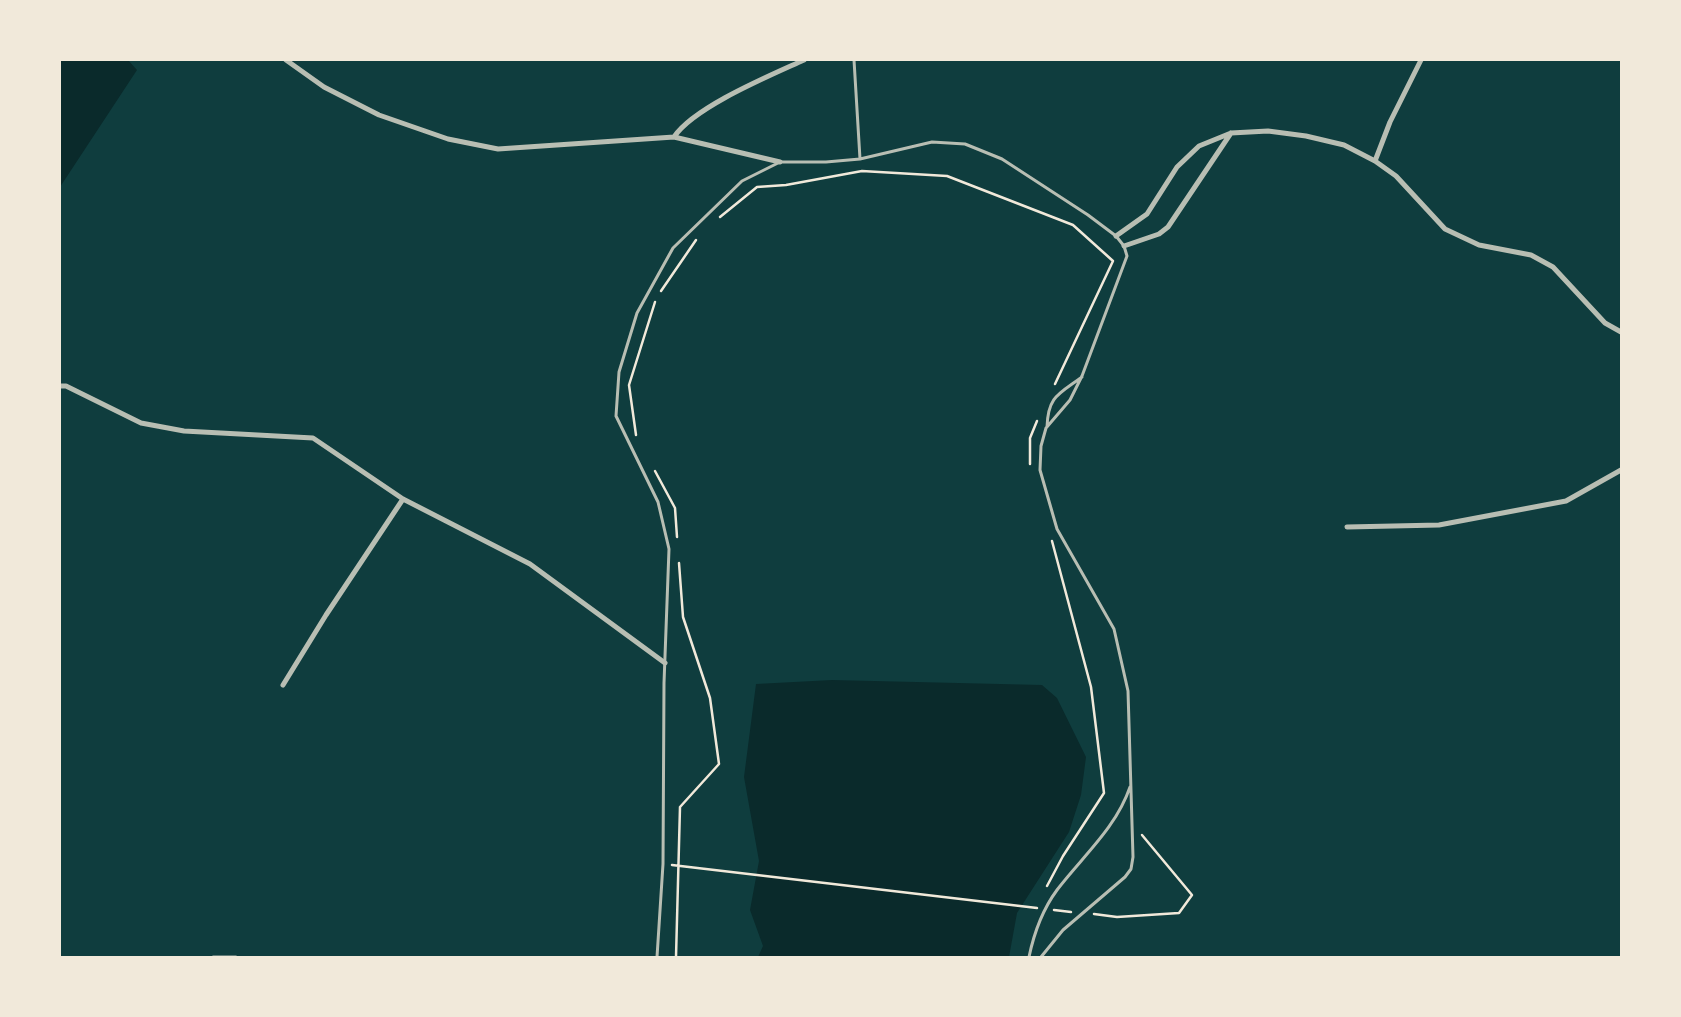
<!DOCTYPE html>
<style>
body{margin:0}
#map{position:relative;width:1681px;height:1017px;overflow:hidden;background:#0f3d3e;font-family:"PT Sans Narrow",sans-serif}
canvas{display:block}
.frame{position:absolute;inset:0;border:61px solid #f1e9da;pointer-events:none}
</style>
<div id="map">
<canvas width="1681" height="1017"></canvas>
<div class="frame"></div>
</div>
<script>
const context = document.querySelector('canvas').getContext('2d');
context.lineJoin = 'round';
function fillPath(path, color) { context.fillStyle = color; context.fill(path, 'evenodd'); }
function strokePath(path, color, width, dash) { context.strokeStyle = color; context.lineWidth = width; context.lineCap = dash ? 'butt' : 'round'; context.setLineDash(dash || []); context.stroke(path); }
const water = new Path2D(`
 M60,60H128L137,70L60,187Z
 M832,680L1042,685L1057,698L1086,757L1081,795L1069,832L1017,913L1009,957H758L763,946L750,910L759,861L744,777L756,684Z`);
const path = new Path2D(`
 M720,217L757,187L786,185L862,171L947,176L1073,225L1113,261L1055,384
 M661,291L696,240
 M636,435L629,385L655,302
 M1030,464V438L1037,421
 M655,471L675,508L677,537
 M672,865L1037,908
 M1047,886L1063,856L1104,793L1091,687L1052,541
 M1054,910L1071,912
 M1094,914L1117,917L1179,913L1192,895L1142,835
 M676,957L680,807L719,764L710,698L683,617L679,563`);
const service = new Path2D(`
 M854,60L860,159
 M1047,427C1048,396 1059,394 1082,377
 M213,957H236
 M657,957L663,864L664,683L669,549L658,502L616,416L619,372L637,313L673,248L742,181L780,162H826L860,159L932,142L965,144L1002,159L1088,215L1116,236L1124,246L1127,256L1082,376L1070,400L1046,428L1041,446L1040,470L1057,529L1114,629L1128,691L1133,857L1131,869L1125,877L1063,930L1041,957
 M1029,957C1034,933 1043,909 1057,890C1083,856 1116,828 1130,787`);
const minor = new Path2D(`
 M286,60L324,87L379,115L448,139L498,149L674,137L780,162
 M674,137C694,107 769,76 804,60
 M1375,161L1390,122L1421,60
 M1116,236L1147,214L1177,167L1199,146L1231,133L1268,131L1306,136L1344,145L1375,161L1396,176L1445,229L1479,245L1531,255L1553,267L1605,323L1621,332
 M1124,246L1159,234L1168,227L1231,133
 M60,386H66L141,423L184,431L313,438L403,499L530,564L665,663
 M1347,527L1439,525L1566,501L1621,470
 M283,685L326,615L403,499`);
fillPath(water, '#0a2a2b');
strokePath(path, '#f1e9da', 2.5);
strokePath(service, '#b8beb3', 3);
strokePath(minor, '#b8beb3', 5);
</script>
